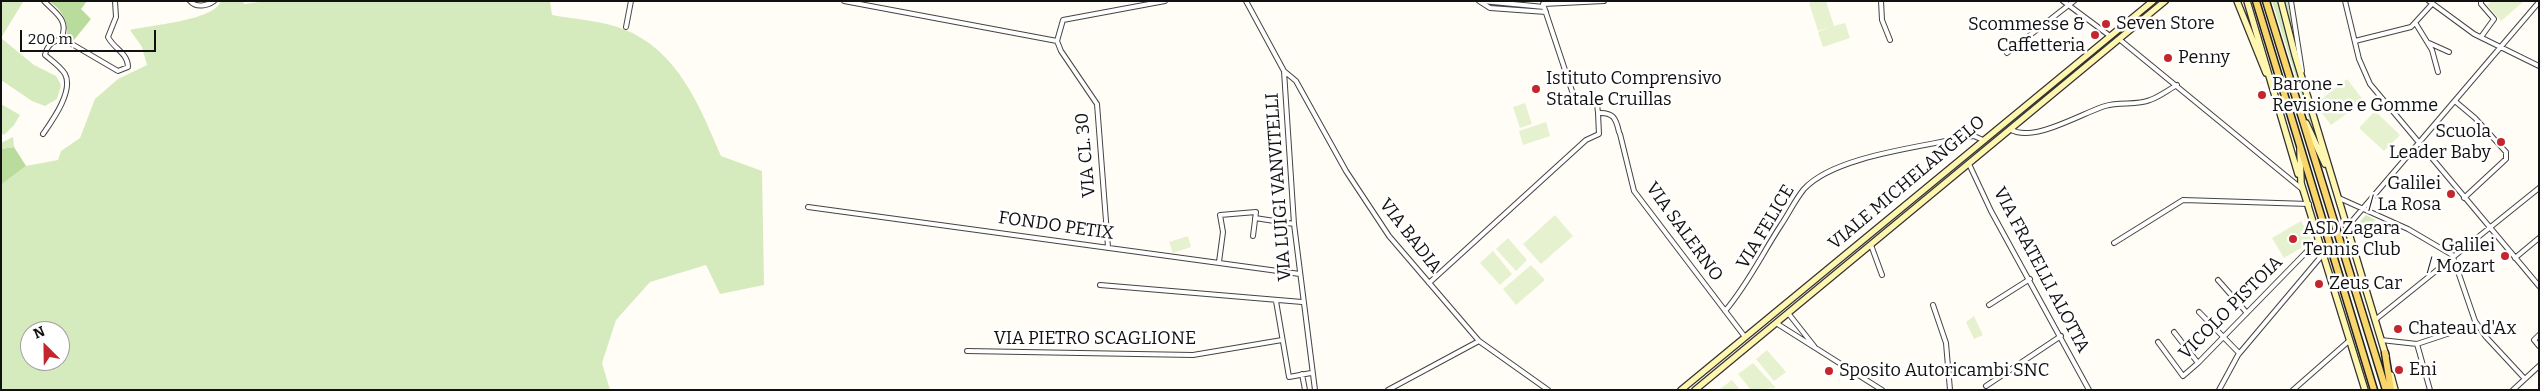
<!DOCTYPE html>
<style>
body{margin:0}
#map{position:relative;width:2540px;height:391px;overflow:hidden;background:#fffdf5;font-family:Bitter,serif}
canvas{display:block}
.frame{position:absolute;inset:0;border:2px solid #111;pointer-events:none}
.north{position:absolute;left:20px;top:321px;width:50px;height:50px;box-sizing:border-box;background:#fff;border:1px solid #a0a0a0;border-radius:50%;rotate:337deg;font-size:14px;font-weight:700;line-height:20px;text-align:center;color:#111}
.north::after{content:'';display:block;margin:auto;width:18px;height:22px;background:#c4262e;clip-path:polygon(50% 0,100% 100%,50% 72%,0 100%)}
.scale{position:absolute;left:20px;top:30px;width:136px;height:22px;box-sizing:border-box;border:2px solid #111;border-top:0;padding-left:6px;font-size:15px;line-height:18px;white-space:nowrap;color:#111;-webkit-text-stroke:4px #fff;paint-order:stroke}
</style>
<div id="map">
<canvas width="2540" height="391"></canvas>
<div class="frame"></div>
<div class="north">N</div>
<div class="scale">200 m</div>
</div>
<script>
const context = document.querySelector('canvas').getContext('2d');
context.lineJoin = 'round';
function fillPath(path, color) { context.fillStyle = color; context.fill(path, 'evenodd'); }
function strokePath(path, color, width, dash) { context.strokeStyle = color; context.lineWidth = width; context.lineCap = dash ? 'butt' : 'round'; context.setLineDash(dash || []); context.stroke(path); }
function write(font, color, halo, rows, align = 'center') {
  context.font = font + ' Bitter,serif'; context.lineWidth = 5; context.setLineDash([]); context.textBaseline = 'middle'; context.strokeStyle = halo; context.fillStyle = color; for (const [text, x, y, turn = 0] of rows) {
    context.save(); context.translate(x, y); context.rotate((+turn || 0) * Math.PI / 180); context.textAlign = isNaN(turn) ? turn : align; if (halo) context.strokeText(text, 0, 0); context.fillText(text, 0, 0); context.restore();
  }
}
const green = new Path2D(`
 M1,1L23,2L1,38L34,65L56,76L61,85L57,99L45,106L32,101L1,80Z
 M221,1H243L244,4L267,1H550L552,15C573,19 603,21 623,29C678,50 700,107 721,156L762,171L764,285L720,294L706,265L650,282L616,320L602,363L610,390H1L2,184L26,166L58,160L61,151L80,138L95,99L118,79L147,65L142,47L130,30C149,25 214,21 221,1ZM30,331H60V361H30Z
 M2272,1H2278L2316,138L2313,132Z
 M2283,1H2288L2296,51Z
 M1,104L20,115L14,125L4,135L1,133Z
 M13,137L14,147L1,149V143Z
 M2366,215L2375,220L2373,225L2362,223L2355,236L2353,229Z`);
const forest = new Path2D(`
 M49,1H87L81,9L91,19L74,40L67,36C69,21 61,9 49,1Z
 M14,147L26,166L2,184L1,190V149Z`);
const pitch = new Path2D(`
 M1813,1H1826L1834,26L1845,23L1850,38L1823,47L1818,32L1830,27L1818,31L1809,3Z
 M2492,1H2522L2523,2L2501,21L2487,5Z
 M2347,79L2364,101L2331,125L2315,104Z
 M1525,103L1532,124L1520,128L1513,107Z
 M2375,111L2400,135L2384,151L2359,128Z
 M1546,122L1550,136L1523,145L1519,131Z
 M1555,215L1573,236L1541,264L1523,244Z
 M2301,221L2313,241L2284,258L2272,238Z
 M1188,236L1191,247L1173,253L1169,242Z
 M1508,238L1527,260L1516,271L1496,249Z
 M1493,251L1512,274L1500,285L1480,263Z
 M1531,265L1545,280L1516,305L1503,289Z
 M1974,316L1983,335L1974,339L1966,322Z
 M1767,350L1786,372L1774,381L1756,359Z
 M1753,363L1776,388L1751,390L1738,374Z
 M1732,380L1740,390L1720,389Z`);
const street = new Path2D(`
 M44,1C55,13 70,20 61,39
 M190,1C196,8 207,6 214,1
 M844,1L1057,41
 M1246,1L1284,71L1296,81L1346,171L1389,236L1479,341L1548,390
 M1479,1L1490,8L1546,12
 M1482,1L1544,7
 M1881,1L1882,20L1890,40
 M2063,1L2110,36
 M2291,1L2302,71
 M2345,1L2359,59L2370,84L2539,286
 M2429,1L2474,34L2539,66
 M1544,7L1574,97L1577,101L1597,104L1598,113C1613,112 1616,118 1619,132
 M1544,7L1543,4L1604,1
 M2416,24L2432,50L2438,72
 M626,27L631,1
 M2481,37L2494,19L2481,4V1
 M2119,39L2302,189
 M1057,41L1061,51L1097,104L1108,247
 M1057,41L1063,20L1165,1
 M2355,41L2411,27L2432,4
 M2429,43L2449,52
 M2007,53L2074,1
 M1284,71L1294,224L1315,390
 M2456,102L2475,118L2506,152V159L2464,198
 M2010,129C2032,144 2082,113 2105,106C2120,101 2136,106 2150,100C2159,97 2168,90 2177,85
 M43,134C52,121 74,91 65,74C60,66 52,61 45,55C47,45 55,38 65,40L118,71L128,67C128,53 114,49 108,37L116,17L115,1
 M1620,134L1634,191L1745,337
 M1969,164L1991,211L2089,390
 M2339,198L2408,229L2454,256
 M808,207L1300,274
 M1255,218L1294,224
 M2347,227L2539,2
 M2114,243L2183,200L2309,204
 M1871,245L1882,275
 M2453,257L2475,321L2486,337L2525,379
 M2515,258L2539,238
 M1219,262L1223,232L1220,215L1256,212L1253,236
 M2218,280L2247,313
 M1429,283L1586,140L1599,134L1598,113
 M1100,285L1302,302
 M1276,301L1289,377L1311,373
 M1933,305L1946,343L1950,390
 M1989,305L2030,279
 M1725,311C1748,284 1762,254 1781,225C1789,213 1795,200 1804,189C1834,156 1922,147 1966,137L1974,136L1983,140
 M2199,312L2239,353
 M1788,313L1814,346
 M2375,320L2539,188
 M1776,323L1882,390
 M2174,332L2198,363
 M2539,335L2534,340L2539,346
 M2381,340L2417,344L2477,324
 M2158,342L2183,376L2198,363L2319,239
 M2417,344L2430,390
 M967,351L1193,355L1282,340
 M1302,374L1305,390
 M1986,386L2061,336
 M1388,390L1479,341
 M2219,390L2238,355L2324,253
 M2293,390L2350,340
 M2513,390L2539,366`);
const secondary = new Path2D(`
 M2237,1L2266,73
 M2247,1L2298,174
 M2281,1L2295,55L2386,356
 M2306,123L2325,164
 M2300,149L2301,183L2365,390
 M2391,375L2395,390
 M1681,390L2153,1
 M1695,390L2165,1`);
const primary = new Path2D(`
 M2256,1L2374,390
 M2266,1L2386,390
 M2385,353L2391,390`);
const markers = [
 [2106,24,5,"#c4262e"],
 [2095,35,5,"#c4262e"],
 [2168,58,5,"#c4262e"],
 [1536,89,5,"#c4262e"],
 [2262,95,5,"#c4262e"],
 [2501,142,5,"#c4262e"],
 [2451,194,5,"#c4262e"],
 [2293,239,5,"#c4262e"],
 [2505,256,5,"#c4262e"],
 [2319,284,5,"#c4262e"],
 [2398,329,5,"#c4262e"],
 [2399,370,5,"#c4262e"],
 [1829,371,5,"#c4262e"]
];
const poiNames = [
 ["Seven Store",2116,24],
 ["Scommesse &",2085,25,"right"],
 ["Caffetteria",2085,46,"right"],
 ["Penny",2178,58],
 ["Istituto Comprensivo",1546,79],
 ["Statale Cruillas",1546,100],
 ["Barone -",2272,85],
 ["Revisione e Gomme",2272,106],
 ["Scuola",2491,132,"right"],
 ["Leader Baby",2491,153,"right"],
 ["Galilei",2441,184,"right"],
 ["/ La Rosa",2441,205,"right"],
 ["ASD Zagara",2303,229],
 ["Tennis Club",2303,250],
 ["Galilei",2495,246,"right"],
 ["/ Mozart",2495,267,"right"],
 ["Zeus Car",2329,284],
 ["Chateau d'Ax",2408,329],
 ["Eni",2409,370],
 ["Sposito Autoricambi SNC",1839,371]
];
const streetNames = [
 ["VIA CL. 30",1086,155,-95],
 ["VIALE MICHELANGELO",1907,183,-40],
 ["VIA LUIGI VANVITELLI",1279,187,-94],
 ["FONDO PETIX",1056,226,8],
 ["VIA FELICE",1766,227,-59],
 ["VIA SALERNO",1684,232,54],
 ["VIA BADIA",1410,236,52],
 ["VIA FRATELLI ALOTTA",2041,270,62],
 ["VICOLO PISTOIA",2231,308,-45],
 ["VIA PIETRO SCAGLIONE",1095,339]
];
fillPath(green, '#d5ebbd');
fillPath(forest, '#b9dc9c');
fillPath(pitch, '#e6f2cf');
strokePath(street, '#444', 6);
strokePath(secondary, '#333', 8);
strokePath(primary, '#222', 9);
strokePath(street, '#fff', 4);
strokePath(secondary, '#fff6b0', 5.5);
strokePath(primary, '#f9d66b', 6);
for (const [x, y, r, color] of markers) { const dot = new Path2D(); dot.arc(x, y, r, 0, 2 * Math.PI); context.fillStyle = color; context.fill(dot); strokePath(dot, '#fff', 2); }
write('18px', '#111', '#fff', poiNames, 'left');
write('18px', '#111', '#fff', streetNames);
</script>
